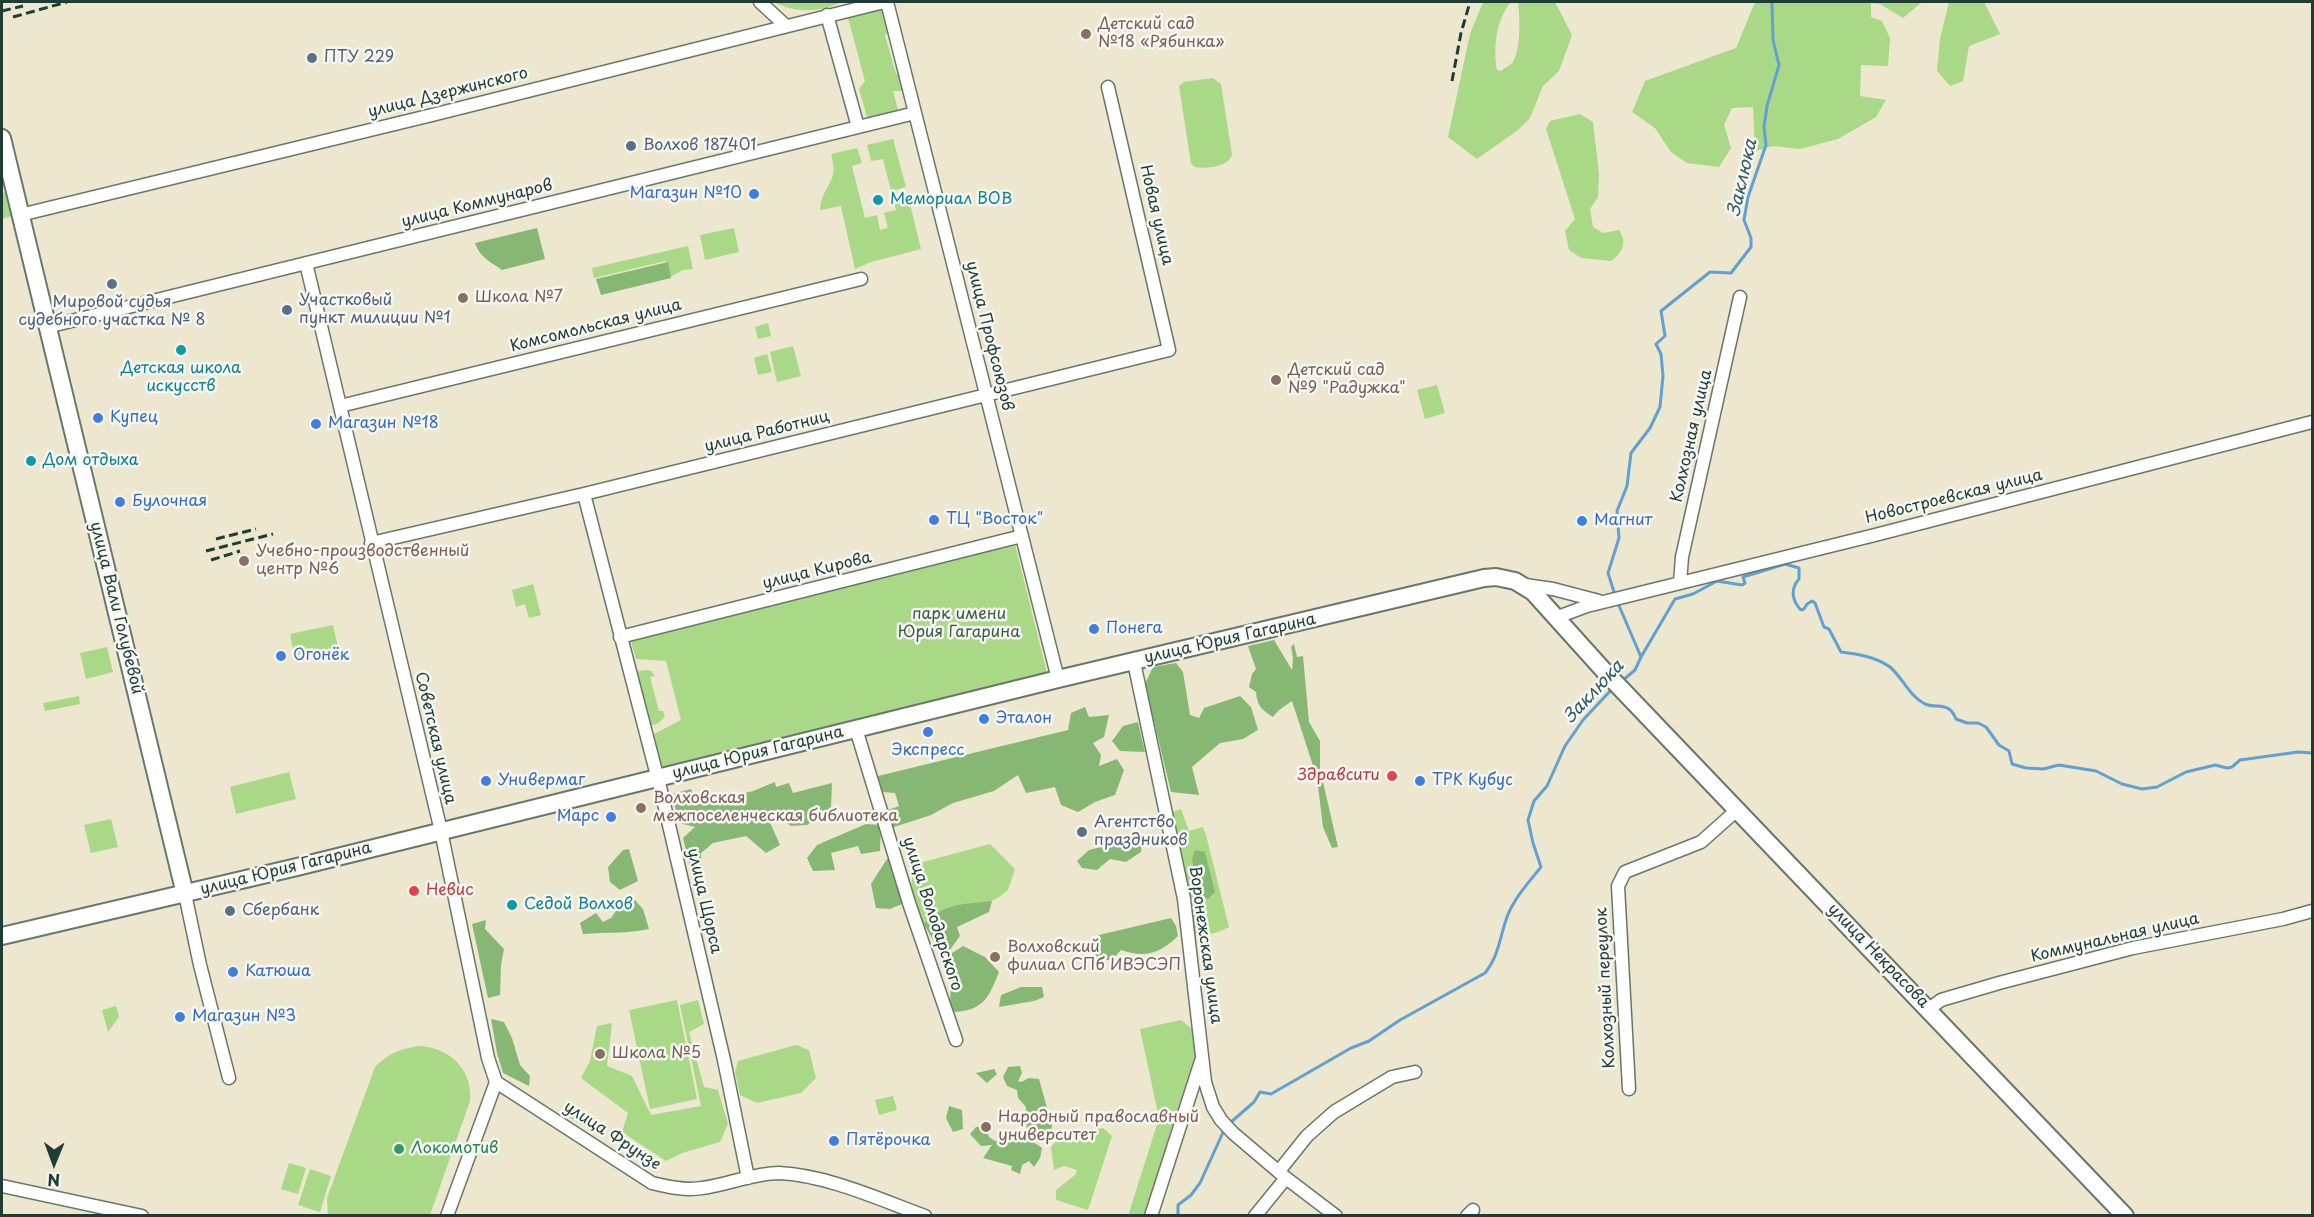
<!DOCTYPE html>
<meta charset="utf-8">
<style>
body{margin:0}
#map{position:relative;width:2314px;height:1217px;overflow:hidden;background:#ece7ce;font-family:"Playpen Sans",sans-serif}
canvas{display:block}
.frame{position:absolute;inset:0;border:3px solid #1f3d34;pointer-events:none}
.north{position:absolute;left:24px;top:1133px;width:60px;height:60px;-webkit-text-stroke:4px #f6f6f2;paint-order:stroke;rotate:181deg;font-size:16px;font-weight:700;line-height:24px;text-align:center;color:#1f3d34}
.north::after{content:'';display:block;margin:auto;width:21px;height:27px;background:#1f3d34;clip-path:polygon(50% 0,100% 100%,50% 72%,0 100%)}
</style>
<div id="map">
<canvas width="2314" height="1217"></canvas>
<div class="frame"></div>
<div class="north">N</div>
</div>
<script>
const context = document.querySelector('canvas').getContext('2d');
context.lineJoin = 'round';
function fillPath(path, color) { context.fillStyle = color; context.fill(path, 'evenodd'); }
function strokePath(path, color, width, dash) { context.strokeStyle = color; context.lineWidth = width; context.lineCap = dash ? 'butt' : 'round'; context.setLineDash(dash || []); context.stroke(path); }
function write(font, color, halo, rows, align = 'center') {
  context.font = font + ' "Playpen Sans",sans-serif'; context.lineWidth = 5; context.setLineDash([]); context.textBaseline = 'middle'; context.strokeStyle = halo; context.fillStyle = color; for (const [text, x, y, turn = 0] of rows) {
    context.save(); context.translate(x, y); context.rotate((+turn || 0) * Math.PI / 180); context.textAlign = isNaN(turn) ? turn : align; if (halo) context.strokeText(text, 0, 0); context.fillText(text, 0, 0); context.restore();
  }
}
const green = new Path2D(`
 M774,2H841C821,13 794,13 774,2Z
 M1483,2H1555L1572,35L1559,71L1543,86L1530,118L1518,130L1477,159L1448,137L1470,34ZM1511,2H1518C1520,17 1521,49 1513,62C1511,65 1504,68 1501,71L1497,70C1493,49 1496,19 1511,2Z
 M1755,2H1922L1903,18L1880,4L1871,3V17L1882,21L1890,38L1888,66L1861,65L1860,96L1886,100L1876,117L1838,139L1800,149L1773,146L1755,151L1753,107L1732,108L1724,125L1731,148L1719,167L1687,163L1671,152L1655,128L1632,112L1645,81L1736,48Z
 M1949,2H1984L2000,34L1969,46L1963,81L1950,86L1937,71L1940,39Z
 M882,9L889,32L885,35L896,74H902L905,91H893L898,110L867,117L859,89L865,81L848,18Z
 M1213,78L1221,84L1232,155C1228,167 1206,169 1195,167L1191,163L1179,86L1184,82Z
 M1580,114L1593,122L1599,174L1598,197L1590,209L1593,227L1603,233L1619,230C1628,244 1622,253 1611,261L1581,258L1569,250L1565,231L1575,219L1546,129L1550,121Z
 M893,139L906,187L891,191L883,159L871,161L867,145Z
 M857,148L862,163L852,166L865,218L877,215L880,230L888,228L884,213L896,210L893,199L908,196L921,249L871,262L855,269L841,206L820,210C822,184 840,184 831,154Z
 M5,192L12,216L2,219V193Z
 M734,228L739,252L705,260L700,235Z
 M688,246L693,269L683,270L670,277L666,261L594,278L592,268Z
 M768,323L771,336L758,339L755,327Z
 M793,346L801,376L777,382L770,352Z
 M767,354L772,372L758,375L754,358Z
 M1437,385L1445,413L1425,419L1417,390Z
 M1014,540L1047,673L661,767L654,734L681,720L666,661L636,659L630,638Z
 M533,584L541,615L529,618L525,604L516,607L512,590Z
 M333,625L338,647L294,656L290,634Z
 M107,647L113,672L86,679L80,653Z
 M646,670L651,671L655,676L650,677L659,711H663L665,716L659,723L649,726L635,672Z
 M79,696L80,704L45,711L43,703Z
 M289,772L296,799L236,814L230,787Z
 M1181,809L1189,831L1203,827L1206,835L1229,927C1219,933 1203,937 1192,933L1172,812Z
 M111,819L118,847L91,853L84,825Z
 M990,844L1015,869L1008,890C1003,894 997,899 991,901C965,909 945,899 924,924C909,903 908,888 916,864Z
 M677,1000L697,1099L650,1109L629,1010Z
 M698,1000L704,1024L689,1032L704,1087L718,1090L728,1124L720,1142L682,1153L666,1161L622,1132L628,1113L581,1078L590,1061L597,1026L612,1023L607,1066L632,1076L651,1115L701,1106L680,1005Z
 M116,1006L119,1017L108,1032L102,1010Z
 M1181,1020L1197,1033V1049L1144,1215L1128,1216L1159,1118L1140,1029Z
 M796,1045L809,1050L816,1078L801,1093L757,1103L740,1095L735,1072L738,1061Z
 M418,1046C449,1047 473,1069 470,1101L430,1215H328L327,1198L375,1067C389,1053 398,1050 418,1046Z
 M893,1096L897,1110L879,1115L875,1100Z
 M570,1105L599,1121L593,1131L565,1115Z
 M1103,1128L1112,1136L1088,1210L1056,1200V1190L1075,1175L1077,1170L1064,1166L1054,1170L1051,1147L1060,1137Z
 M289,1163L306,1168L298,1194L281,1189Z
 M310,1169L331,1176L320,1212L298,1205Z`);
const forest = new Path2D(`
 M537,228L545,259L502,270C491,262 479,257 475,243Z
 M668,262L671,278L601,295L596,279Z
 M1274,640L1292,670L1293,658L1291,647L1294,644L1297,657L1303,656L1309,722L1320,741V769L1338,847L1332,848L1323,827L1317,778L1292,701L1279,710L1273,717C1262,710 1257,706 1256,692L1249,687L1252,674L1256,669L1248,646Z
 M1176,663L1183,672L1190,715L1199,718L1204,708L1240,696L1251,707L1258,730L1243,739L1220,743L1192,767L1199,795L1171,792L1145,684L1153,667Z
 M1085,707L1089,717L1109,715L1104,737L1093,743L1101,755L1099,766L1117,759L1124,770L1115,795L1095,802L1078,812L1061,805L1055,787L1026,793L1018,775L994,791L953,803L931,815L891,828L888,810L899,806L895,793L882,792L878,776L1068,730L1071,713Z
 M1138,722L1145,752L1120,751L1112,741L1123,726Z
 M775,782L776,787L789,783L793,793L832,783L831,807L807,825L791,826L775,814L768,818L780,845L766,853L746,836L713,843L701,853L702,893L696,892L683,838L695,827L679,823L672,794L691,789L696,805L753,791Z
 M866,824L881,825L880,851L861,854L858,846L831,853L835,870L813,871L807,858L817,845Z
 M1133,839L1142,844L1141,852L1126,862L1110,859L1097,870L1082,868L1077,861L1089,850Z
 M629,849L638,881L620,890L610,882L608,867L623,850Z
 M1195,850L1205,852L1215,892L1208,899L1199,894L1192,860Z
 M887,859L902,860L908,876L902,904L890,909L876,908L871,884Z
 M634,899L643,909L649,929C626,934 607,932 583,934L580,923L596,913L603,922L611,918L616,911Z
 M992,901L989,912L957,927L960,936L947,954L935,944L924,924C941,903 967,904 992,901Z
 M1171,918L1176,926L1178,936C1159,954 1146,958 1121,950L1112,960H1097L1093,945L1099,935Z
 M486,920L485,929L504,949L501,965L500,995L488,998L472,924Z
 M963,946L985,957L999,972C989,997 984,1010 955,1012L950,1006L952,953Z
 M1021,987H1042L1044,997L1034,1001L999,1007L1001,995Z
 M491,1019L504,1022L512,1038L520,1065L530,1076L529,1086L503,1073L497,1053Z
 M1020,1066L1022,1073L1018,1081L1021,1082L1029,1078L1039,1079L1052,1126L1050,1134L1042,1133L1033,1138L1027,1135L1026,1107L1018,1098L1017,1090L1007,1086L1003,1077L1008,1067Z
 M994,1069L997,1074L987,1083L976,1073Z
 M949,1106L962,1110L963,1129L953,1132L946,1118Z
 M976,1127H985L989,1137L995,1141L1005,1140L1008,1133C1019,1140 1032,1139 1042,1148L1040,1158L1034,1167L1029,1161L1022,1165L1020,1174L1011,1170L1012,1166L983,1158L992,1145L981,1146L970,1134Z`);
const stream = new Path2D(`
 M1615,595L1608,573L1619,538L1617,511L1627,486L1631,453L1650,428L1660,407L1663,376L1661,354L1656,344L1665,336L1661,311L1710,272L1731,273L1751,247V238L1744,220L1748,197L1766,145L1764,127L1767,106L1779,65L1773,40L1772,2
 M1617,601L1641,657L1635,670L1622,681
 M1641,657L1675,599L1693,594L1717,581L1742,585L1745,583L1743,577L1785,564L1799,568V579C1790,589 1792,601 1801,610L1804,609L1807,604L1812,601L1815,603L1824,627L1829,629L1841,652C1858,654 1876,657 1890,667C1903,678 1909,696 1925,704C1937,709 1949,701 1956,719L1967,723H1978L1986,727L1999,745L2009,751L2012,764L2026,768L2043,769L2059,765L2096,771L2122,784L2142,789L2157,787L2186,772L2207,767L2215,765L2227,768L2232,767L2240,760L2298,752L2312,753
 M1230,1123L1254,1102L1260,1092L1271,1094L1351,1048L1369,1041L1400,1020L1485,973C1499,956 1500,936 1507,917C1514,898 1529,882 1541,867L1533,843L1528,820L1534,801L1547,786L1565,746L1583,720L1612,689
 M1178,1216V1205L1191,1195L1200,1183L1225,1128`);
const minor = new Path2D(`
 M760,2L785,25
 M887,2L1058,679
 M827,15L858,127
 M20,215L432,115L884,2
 M306,263L441,831L488,1058L496,1082L447,1216
 M47,327L915,113
 M340,406L861,279
 M584,494L661,791L724,1060L748,1178
 M371,543L584,494L1169,350L1108,87
 M1680,583L1682,557L1740,297
 M1525,585L1553,589L1599,601
 M1555,618L1587,606L1875,535L2312,422
 M620,637L1022,536
 M1134,662L1184,899L1205,1082L1213,1107L1221,1120L1233,1133L1286,1178L1336,1216
 M856,729L909,903L956,1040
 M185,894L200,965L229,1078
 M1929,1009L1941,1000L1999,983L2133,948L2283,919L2312,911
 M496,1082L652,1183C668,1187 686,1191 702,1188C728,1185 753,1173 779,1173C827,1175 881,1200 925,1216
 M1629,1089L1618,886L1625,872L1701,842L1737,810
 M1279,1171L1307,1136L1334,1112L1392,1077L1415,1072
 M2,1186L142,1216
 M1151,1216L1201,1061
 M1255,1216L1286,1178
 M1467,1216L1473,1210`);
const secondary = new Path2D(`
 M2,138L185,894
 M2,936L297,867L1058,679L1484,578L1496,577L1515,581L1533,592L1606,673L2125,1216`);
const rail = new Path2D(`
 M2,11L23,6
 M13,17L67,2
 M1452,81L1461,33L1470,2
 M216,539L256,529
 M206,551L273,534
 M211,560L240,551`);
const markers = [
 [1086,34,6,"#8d6e63"],
 [312,58,6,"#5c6f8a"],
 [631,146,6,"#5c6f8a"],
 [754,194,6,"#3f7fe0"],
 [878,200,6,"#0f9aa8"],
 [112,284,6,"#5c6f8a"],
 [463,298,6,"#8d6e63"],
 [287,310,6,"#5c6f8a"],
 [181,350,6,"#0f9aa8"],
 [1276,380,6,"#8d6e63"],
 [98,418,6,"#3f7fe0"],
 [316,424,6,"#3f7fe0"],
 [31,461,6,"#0f9aa8"],
 [120,502,6,"#3f7fe0"],
 [934,520,6,"#3f7fe0"],
 [1582,521,6,"#3f7fe0"],
 [244,561,6,"#8d6e63"],
 [1094,629,6,"#3f7fe0"],
 [281,656,6,"#3f7fe0"],
 [984,719,6,"#3f7fe0"],
 [928,732,6,"#3f7fe0"],
 [1392,776,6,"#e0444e"],
 [486,781,6,"#3f7fe0"],
 [1420,781,6,"#3f7fe0"],
 [641,808,6,"#8d6e63"],
 [611,817,6,"#3f7fe0"],
 [1082,832,6,"#5c6f8a"],
 [414,891,6,"#e0444e"],
 [512,905,6,"#0f9aa8"],
 [230,911,6,"#5c6f8a"],
 [995,957,6,"#8d6e63"],
 [233,972,6,"#3f7fe0"],
 [180,1017,6,"#3f7fe0"],
 [600,1054,6,"#8d6e63"],
 [986,1127,6,"#8d6e63"],
 [834,1141,6,"#3f7fe0"],
 [399,1149,6,"#2e9e5b"]
];
const educationNames = [
 ["Детский сад",1098,25],
 ["№18 «Рябинка»",1098,43],
 ["Школа №7",475,298],
 ["Детский cад",1288,371],
 ["№9 \"Радужка\"",1288,389],
 ["Учебно-производственный",256,552],
 ["центр №6",256,570],
 ["Волховская",653,799],
 ["межпоселенческая библиотека",653,817],
 ["Волховский",1007,948],
 ["филиал СПб ИВЭСЭП",1007,966],
 ["Школа №5",612,1054],
 ["Народный православный",998,1118],
 ["университет",998,1136]
];
const serviceNames = [
 ["ПТУ 229",324,58],
 ["Волхов 187401",643,146],
 ["Участковый",299,301],
 ["пункт милиции №1",299,319],
 ["Мировой судья",112,303,"center"],
 ["судебного участка № 8",112,321,"center"],
 ["Агентство",1094,823],
 ["праздников",1094,841],
 ["Сбербанк",242,911]
];
const streetNames = [
 ["улица Дзержинского",448,93,-14],
 ["улица Коммунаров",477,204,-14],
 ["Новая улица",1156,215,77],
 ["Комсомольская улица",596,326,-14],
 ["улица Профсоюзов",989,336,76],
 ["улица Работниц",767,432,-14],
 ["Колхозная улица",1692,436,-77],
 ["Новостроевская улица",1954,497,-14],
 ["улица Кирова",817,571,-14],
 ["улица Вали Голубевой",116,608,76],
 ["улица Юрия Гагарина",1230,639,-13],
 ["Советская улица",435,738,77],
 ["улица Юрия Гагарина",758,753,-14],
 ["улица Юрия Гагарина",286,869,-14],
 ["улица Щорса",704,901,77],
 ["улица Володарского",932,914,72],
 ["Коммунальная улица",2115,938,-13],
 ["Воронежская улица",1205,945,82],
 ["улица Некрасова",1878,956,46],
 ["Колхозный переулок",1606,988,-93],
 ["улица Фрунзе",612,1136,33]
];
const shopNames = [
 ["Магазин №10",742,194,"right"],
 ["Купец",110,418],
 ["Магазин №18",328,424],
 ["Булочная",132,502],
 ["ТЦ \"Восток\"",946,520],
 ["Магнит",1594,521],
 ["Понега",1106,629],
 ["Огонёк",293,656],
 ["Эталон",996,719],
 ["Экспресс",928,751,"center"],
 ["Универмаг",498,781],
 ["ТРК Кубус",1432,781],
 ["Марс",599,817,"right"],
 ["Катюша",245,972],
 ["Магазин №3",192,1017],
 ["Пятёрочка",846,1141]
];
const cultureNames = [
 ["Мемориал ВОВ",890,200],
 ["Детская школа",181,369,"center"],
 ["искусств",181,387,"center"],
 ["Дом отдыха",43,461],
 ["Седой Волхов",524,905]
];
const parkNames = [
 ["парк имени",959,615],
 ["Юрия Гагарина",959,633]
];
const healthNames = [
 ["Здравсити",1380,776],
 ["Невис",426,891,"left"]
];
const leisureNames = [
 ["Локомотив",411,1149]
];
const waterNames = [
 ["Заклюка",1743,178,-77],
 ["Заклюка",1594,692,-47]
];
fillPath(green, '#a9d886');
fillPath(forest, '#86b873');
strokePath(stream, '#60a0d3', 3);
strokePath(minor, '#67786a', 15);
strokePath(secondary, '#67786a', 20);
strokePath(minor, '#fff', 12);
strokePath(secondary, '#fff', 16);
strokePath(rail, '#1f3d34', 3, [9, 4.5]);
for (const [x, y, r, color] of markers) { const dot = new Path2D(); dot.arc(x, y, r, 0, 2 * Math.PI); context.fillStyle = color; context.fill(dot); strokePath(dot, '#f6f6f2', 2); }
write('16px', '#785e54', '#f6f6f2', educationNames, 'left');
write('16px', '#4e5e75', '#f6f6f2', serviceNames, 'left');
write('16px', '#1f3d34', '#f6f6f2', streetNames);
write('16px', '#366cbe', '#f6f6f2', shopNames, 'left');
write('16px', '#0d838f', '#f6f6f2', cultureNames, 'left');
write('16px', '#3b5c44', '#f6f6f2', parkNames);
write('16px', '#be3a42', '#f6f6f2', healthNames, 'right');
write('16px', '#27864d', '#f6f6f2', leisureNames, 'left');
write('italic 18px', '#325b64', '#f6f6f2', waterNames);
</script>
